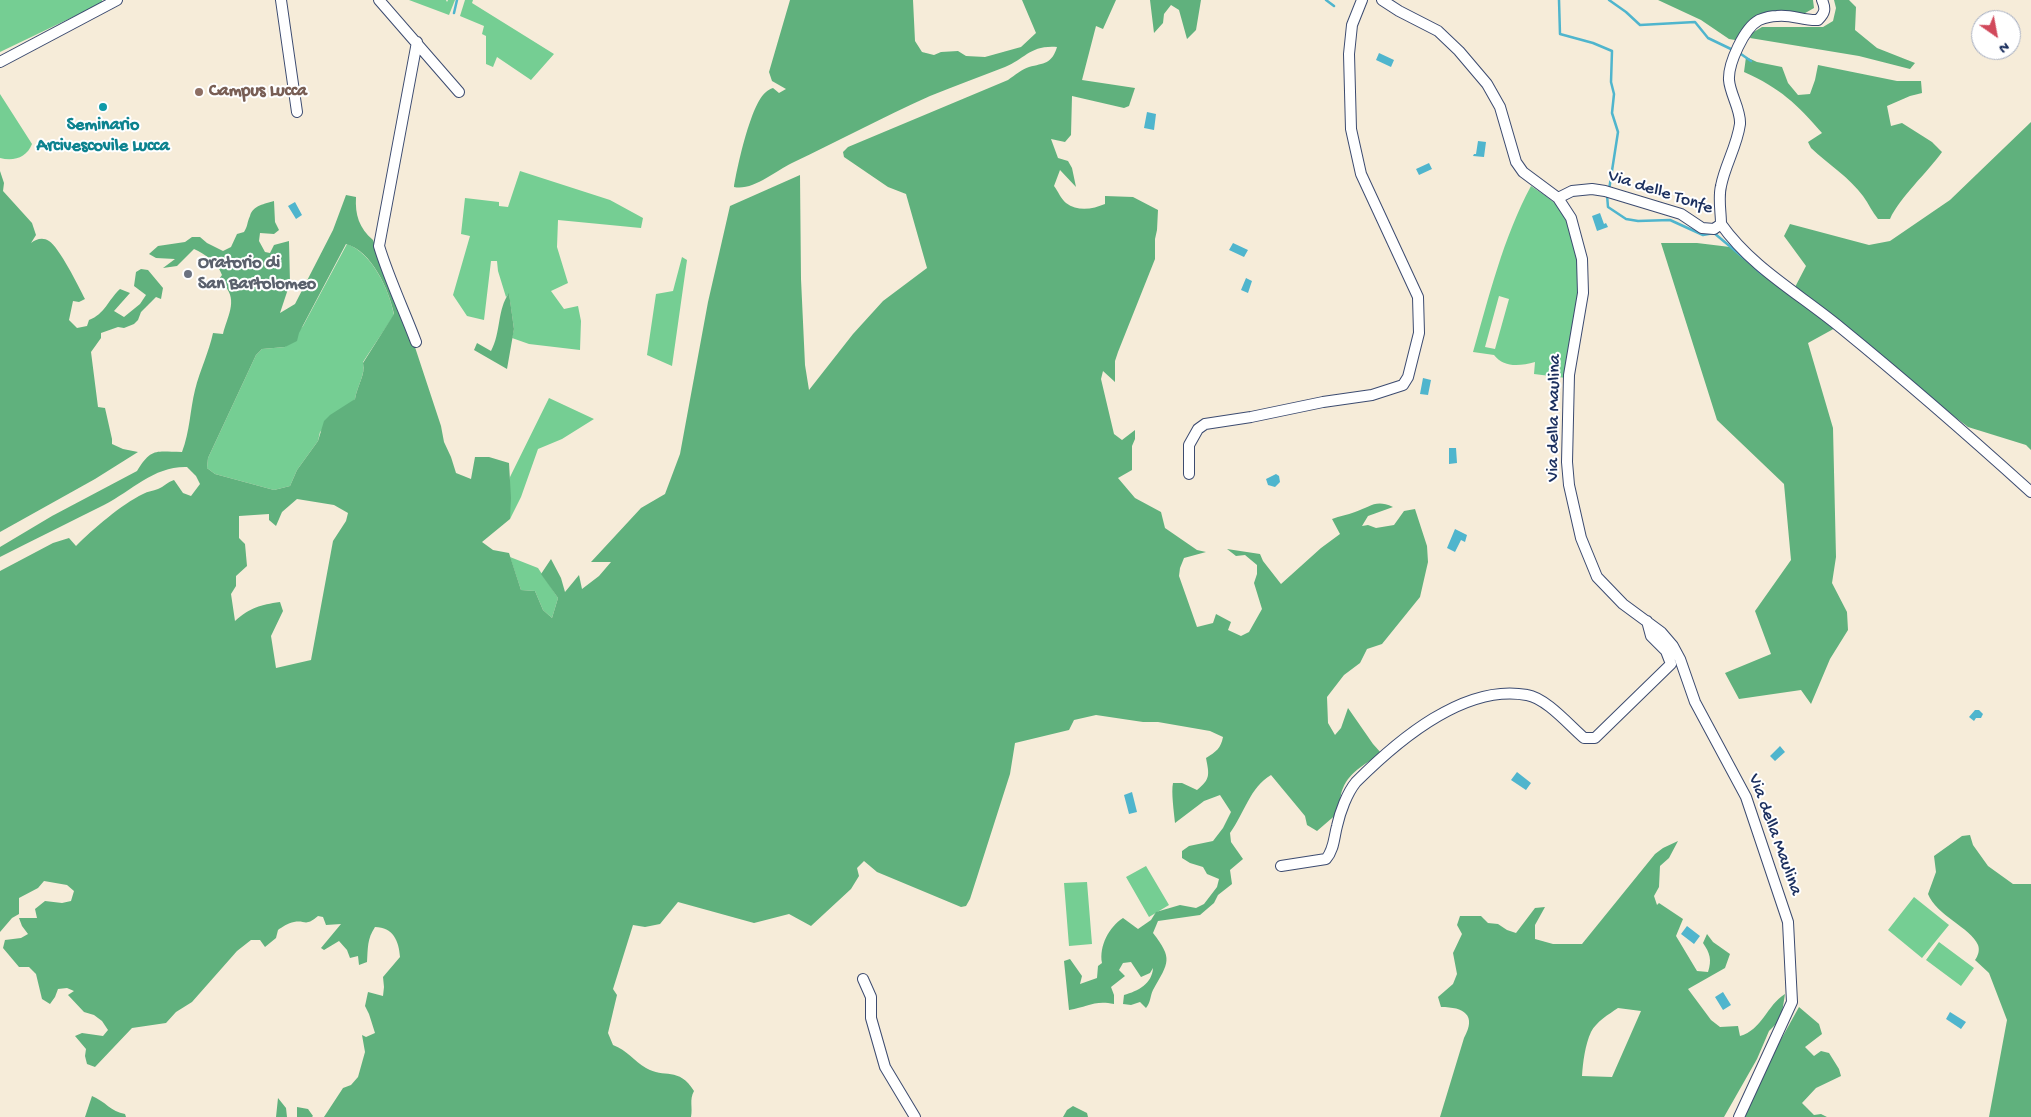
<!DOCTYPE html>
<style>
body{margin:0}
#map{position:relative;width:2031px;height:1117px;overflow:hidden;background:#f6ecd9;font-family:"Gochi Hand",sans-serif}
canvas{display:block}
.north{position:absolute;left:1971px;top:10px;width:50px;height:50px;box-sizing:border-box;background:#fff;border:1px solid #a4acbf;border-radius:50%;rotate:147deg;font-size:14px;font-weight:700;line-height:20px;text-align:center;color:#1b2f5e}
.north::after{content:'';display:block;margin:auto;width:18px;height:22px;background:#d1495b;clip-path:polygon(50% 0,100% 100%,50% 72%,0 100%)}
</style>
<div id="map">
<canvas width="2031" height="1117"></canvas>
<div class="north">N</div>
</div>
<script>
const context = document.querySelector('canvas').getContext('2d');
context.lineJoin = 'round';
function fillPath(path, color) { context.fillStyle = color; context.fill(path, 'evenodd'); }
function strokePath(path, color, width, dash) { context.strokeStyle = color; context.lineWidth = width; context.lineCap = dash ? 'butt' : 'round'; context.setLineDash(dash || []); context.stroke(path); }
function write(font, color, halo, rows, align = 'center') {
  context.font = font + ' "Gochi Hand",sans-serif'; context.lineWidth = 4; context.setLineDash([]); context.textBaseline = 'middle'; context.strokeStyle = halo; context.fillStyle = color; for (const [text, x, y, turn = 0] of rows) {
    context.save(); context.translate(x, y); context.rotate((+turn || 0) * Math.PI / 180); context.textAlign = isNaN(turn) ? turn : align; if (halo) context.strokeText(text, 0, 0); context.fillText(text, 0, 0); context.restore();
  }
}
const green = new Path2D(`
 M0,0H102V3L0,52Z
 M409,0H446L447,2L448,0H455L449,15Z
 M465,0H473L472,3L554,54L531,80L497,57L493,67L486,64V36L482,34L484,26L460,16Z
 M0,94L32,144C27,157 14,162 0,158Z
 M520,171L610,200L643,218L641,228L558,220L557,247L568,283L551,291L564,309L578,306L581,321L580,350L529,344L512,338L514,329L509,294L506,297L498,271L497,261H491L484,320L467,316L453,295L470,236L461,234L465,198L499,202V206L508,207Z
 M1531,186C1544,195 1557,202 1566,216C1575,230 1581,281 1579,299C1576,326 1565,351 1566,378L1534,374L1535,362C1520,366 1504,368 1494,355L1473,352C1489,297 1503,238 1531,186ZM1499,296L1509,299L1495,349L1485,347Z
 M347,244C372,253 389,289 394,315L363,362C366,374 357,386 355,399L320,432L318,441L297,470L290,486L274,490L215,474L207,468L208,458L256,355L262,349L285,347L303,326Z
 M682,257L687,260L672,366L647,355L656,294L673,291Z
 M549,398L594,419L562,439L538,449L521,497L510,519V477Z
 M510,557L538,568L558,598L552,618L543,610L535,591L521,590Z
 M1146,866L1169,905L1149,917L1126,877Z
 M1087,882L1092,944L1069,946L1064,883Z
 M1914,897L1949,925L1922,958L1888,930Z
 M1939,942L1974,968L1961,986L1926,960Z`);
const forest = new Path2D(`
 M790,0H913L915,41L922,52L934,55L941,52L958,51L966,56L985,57L1021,47L1036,33L1022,0H1116L1103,29L1096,26L1082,80L1135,88L1129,106L1124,108L1072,96L1071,135L1065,142L1051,139L1058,158L1068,161L1072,168L1076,187L1060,170L1054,186C1058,191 1061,199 1066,203C1078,212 1093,209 1105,204V196L1133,197L1158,210L1157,230L1155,239V259L1118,352L1115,361V382L1103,371L1101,379L1114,434L1122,440L1135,430V439L1132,446V470L1118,478L1135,498L1161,512L1165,528L1197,550L1206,552L1184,558L1180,568L1179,576L1197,627L1213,623L1216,614L1231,622L1228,630L1241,636L1249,632L1262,609L1254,583L1257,574V565L1245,555L1236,556L1227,549L1260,554L1263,561L1281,584L1321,548L1340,534L1332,519C1340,516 1347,515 1355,512C1371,507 1375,499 1393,507L1368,516L1362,526L1368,525L1376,528L1394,525L1404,511L1415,509L1427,546L1428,562L1420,597L1382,644L1367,649L1360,663L1344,675L1327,697L1328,723L1335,735L1341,728L1348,708L1373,744L1382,754C1368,762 1350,771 1343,788C1340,794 1340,805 1339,812L1317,831L1307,825L1305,816L1271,775C1250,787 1244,814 1230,833L1231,842L1243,859L1230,870L1232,884L1218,895L1214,903L1200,915L1158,921L1153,933C1173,959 1169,962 1153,990C1150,996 1151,1002 1146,1008L1140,1002L1131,1005L1123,1004L1124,995C1138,991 1152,984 1153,968L1150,973L1141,977L1131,962L1123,963L1119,970L1125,976L1111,987L1114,995V1004C1094,1000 1088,1007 1069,1010L1064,961L1070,959L1082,976L1080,984L1097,978L1098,966L1102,963C1099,946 1109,927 1123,918L1138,929L1151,920L1156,912L1180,905L1196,908L1204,904L1217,887L1219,879L1207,874L1203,867L1190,863L1182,858V851L1189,846L1213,841L1223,828L1231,812L1220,795L1204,801L1175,823C1174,812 1171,792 1173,783H1182L1197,790C1211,779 1209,774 1206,758C1216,752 1221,748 1223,737L1210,731L1158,722H1143L1096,715L1074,720L1069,730L1015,743L1010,774L970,899L966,906L961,907L877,872L864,861L857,868L859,876L851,889L811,926L789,914L754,923L678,902L660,924L645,927L633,925L613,989L617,995L608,1033L613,1045C627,1050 634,1061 646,1068C664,1079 679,1066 694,1091C689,1100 693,1107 691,1117H324L343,1088L351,1085L358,1077L365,1052L362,1035L366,1037L375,1033L369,1014L365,1006L368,992L383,996L384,987L383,977L400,957C399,941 393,927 375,927C367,939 368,948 367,962L359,965L358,956L350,958L347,950L339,941L324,950L321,948L341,924L326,925L323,917L318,916C305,927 306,920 294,922C288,923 282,927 278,930L276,938L265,947L260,940H251L237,951L192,1002L176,1012L166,1023L132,1028L95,1067L87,1064L85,1056L86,1049L75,1036L82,1033L103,1036L108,1030L102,1021L94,1015L84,1012L68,995L74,991L67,988L58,989L55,997L50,1004L42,999L36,974L29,967H19L3,948L5,940L21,938L28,934L22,926L19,918H37L35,909L45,901L62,903L71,901L74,891L67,885L44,881L38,888L19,898V914L12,918L0,932V571L53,543L69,538L76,546C93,529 122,504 143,494C148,491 153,491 158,489C164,487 167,482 174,480L183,493L191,496L200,484L196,476L187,467C154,466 133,490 104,505C70,522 35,539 0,557V547L52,516L137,471C152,447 156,452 182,452C190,431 190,410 195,390C200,370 209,352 213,333L223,334C227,317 238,301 225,286L213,287L222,275C218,263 205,254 194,249L177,266L163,268L175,259L156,258L149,254L158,246L185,242L192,237H200L207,243L223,251L231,247L237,234L244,232C248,226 247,222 250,216C253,205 265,204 274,201L275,222L279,230L274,234L260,233L259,241L265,252L270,253L274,245L289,241L290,283L280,313L295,304L333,230L346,195L356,197C355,215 359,228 373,240L411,335L441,426L444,442L451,457L456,473L471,479L475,457H489L509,463L511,498L510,519L482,542L493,550L509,553L521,590L535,591L543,610L552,618L558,598L541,574L551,559L561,578L565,592L579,575L582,589L599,576L611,562H591L641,508L665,494L680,454L708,302L730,206L800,175L801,279L805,365L809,390L853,334L883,301L927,268L906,194L888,187L844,157L843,152L848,147L1008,80C1015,75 1022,69 1029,67C1044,63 1052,64 1057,47C1030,45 1025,59 1005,67C980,77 954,86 930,96C883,117 838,141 792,163C775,171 753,191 734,187C737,168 751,103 766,92C768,90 770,89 773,88L779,93L786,89L772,81L769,72ZM346,244C372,251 389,290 394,314L363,363C366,374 357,386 355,399L330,415L324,421L318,441L297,470L290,486L274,490L215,474L207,468L208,458L256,355L262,349L285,347L297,341L299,333ZM297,499L334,505L348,513L346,521L333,541L311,660L276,668L271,636L283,611L280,602C260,605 251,607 235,621L231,594L236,586V576L247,566L245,544L239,538V516L269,514V520L276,526L282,512Z
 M1150,0H1201L1196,30L1187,39L1179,10L1171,5L1164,14L1163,23L1154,33Z
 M1658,0H1813L1814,8L1800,16H1768L1741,41L1729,39L1701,20Z
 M1834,0H1849L1856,7L1855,30L1877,48L1915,63L1910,69L1859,56L1750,38L1752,33L1762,27H1823L1833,21L1836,8Z
 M1746,57L1757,62L1782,67L1788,83L1798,95L1810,94L1815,80L1818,65L1897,81H1921L1922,93L1910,96L1887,106L1891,126L1902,123L1932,142L1942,152C1927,173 1900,197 1890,219H1878C1872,212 1869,204 1863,196C1850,178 1828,164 1811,148L1808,142L1822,133C1797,104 1780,88 1744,72Z
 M2031,122V450L2026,445L1968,427L1837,327L1808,343L1833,428L1836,557L1832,583L1847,612L1848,630L1830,659L1811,704L1801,690L1739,699L1725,673L1771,654L1755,611L1791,560L1784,484L1717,420L1661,243H1697L1730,247L1793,291L1806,266L1784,236L1790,224L1869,245L1890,241L1950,200Z
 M0,171L4,183L3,191L32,223L36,235L31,243C36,239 43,237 49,241C59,247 79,287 85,299L79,302L73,301L69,320L77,328L87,326L89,320C105,314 108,300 120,289L130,293L114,311L124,317L140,304L146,295L134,286L136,272L141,269L148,270L163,288L161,299L156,297L141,312L138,320L134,324L124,328L118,327L101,333V338L91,352L98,407L105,408L112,439V444L123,449L138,452L95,479L0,532Z
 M509,293L514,329L507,369L474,350L477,343L491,351C501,333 497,310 509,293Z
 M1970,835L1973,845L1988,866L2013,884H2031V1117H1989L2007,1020L1989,973L1975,960C1978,956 1980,950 1978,945C1971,928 1936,915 1928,894L1936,872L1934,856L1962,836Z
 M1678,841L1669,858L1660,866L1659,887L1654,896L1657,905L1659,903L1683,919L1676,936L1697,971L1708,972C1712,960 1710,953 1703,943L1707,934L1713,942L1730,954L1725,968L1688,989L1711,1020L1720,1027L1738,1026L1740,1036C1762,1030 1767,1005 1785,994L1782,1013L1777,1023L1769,1031L1757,1059L1724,1117H1440L1464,1038C1477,1015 1464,1007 1441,1007L1438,997L1453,984L1457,974L1453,953L1462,934L1457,925L1460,916H1481L1488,923L1498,924L1507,930L1516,933L1535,908L1545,907L1535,925V939L1553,944H1582L1655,854L1663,848ZM1618,1008L1641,1011L1612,1077L1582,1076C1583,1062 1585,1045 1591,1032C1596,1022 1609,1014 1618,1008Z
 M1799,1007L1819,1024L1822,1034L1805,1047L1814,1056L1821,1051L1829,1053L1839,1069L1841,1076L1816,1088L1802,1103L1814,1115L1821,1114L1827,1117H1738Z
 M92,1096C105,1101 111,1112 125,1114L126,1117H85Z
 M278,1098L286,1108L287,1117H276Z
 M1073,1106L1087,1113L1088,1117H1063L1067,1110Z
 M297,1107L308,1109L313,1116L312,1117H297Z`);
const water = new Path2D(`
 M1379,53L1394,60L1391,67L1376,60Z
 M1147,112L1156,114L1154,130L1144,128Z
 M1478,141L1486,142L1484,157L1473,156L1474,154H1476Z
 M1429,163L1432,169L1419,175L1416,169Z
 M295,202L302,215L296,219L288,206Z
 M1600,213L1604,224L1606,223L1608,227L1597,231L1592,216Z
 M1233,243L1248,250L1244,257L1229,250Z
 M1246,278L1252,281L1248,293L1241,290Z
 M1423,378L1431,380L1428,395L1420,394Z
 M1449,448H1456L1457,463L1449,464Z
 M1276,474L1279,476L1280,482L1275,487L1268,485L1266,479Z
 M1455,529L1467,535L1465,542L1461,540L1455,552L1447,548Z
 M1975,710H1979L1983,714L1981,718H1976L1974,721L1969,717Z
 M1780,746L1785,752L1775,761L1770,756Z
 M1517,772L1531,783L1526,790L1511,780Z
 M1132,792L1137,812L1129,814L1124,795Z
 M1687,926L1700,936L1694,944L1681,934Z
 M1723,992L1731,1005L1723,1010L1715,997Z
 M1950,1012L1966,1022L1961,1029L1946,1019Z`);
const stream = new Path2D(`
 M1326,0L1334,6
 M1559,0L1560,34L1593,43L1612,51L1611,82L1614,94L1612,113L1618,132L1609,190
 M1609,0L1626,12L1640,25L1695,22L1708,38L1733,50
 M454,13L457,0
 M1738,52L1751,61
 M1607,195L1608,207L1626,219L1638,221L1670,220L1703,235L1714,233L1751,264
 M1755,268L1762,274`);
const minor = new Path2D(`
 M281,0L297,112
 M379,0L459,92
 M1382,0L1399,11L1438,31L1459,51L1487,84L1500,107L1516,162L1523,172L1558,198L1571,218L1582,259L1583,293L1569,375L1567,462L1569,485L1581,538L1597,577L1623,604L1661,632L1673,646L1680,659L1695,702L1746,797L1788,922L1792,1002L1739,1117
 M0,62L117,0
 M1558,198L1572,191L1592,189L1605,191L1681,214L1702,228L1714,229L1721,224C1721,212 1718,198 1721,186C1725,165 1737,146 1740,124C1741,110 1730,94 1729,80C1728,64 1744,28 1759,20C1764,18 1772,16 1777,16C1791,14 1804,21 1818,20C1825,13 1826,9 1822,0
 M1721,224C1752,268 1800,294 1841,328C1906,381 1969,436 2031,492
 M416,342C404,310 389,279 379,246L417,42
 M1189,474V445L1198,429L1205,424L1251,417L1323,402L1372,395L1403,385L1408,377L1419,333L1418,297L1361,174L1351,129L1349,54L1352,25L1362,0
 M1281,866L1326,859C1334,850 1334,837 1337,826C1340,812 1347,793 1356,782C1397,741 1464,683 1527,695C1546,698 1569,725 1584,738H1595L1671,664L1666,651L1651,636L1647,621
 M863,979L871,997V1018L885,1067L915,1117`);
const markers = [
 [199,92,5,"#8d6e63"],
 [103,107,5,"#0f9aa8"],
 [188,274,5,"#6b7280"]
];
const educationNames = [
 ["Campus Lucca",209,92]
];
const cultureNames = [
 ["Seminario",103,126],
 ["Arcivescovile Lucca",103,147]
];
const streetNames = [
 ["Via delle Tonfe",1660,193,18],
 ["Via della Maulina",1555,418,-89],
 ["Via della Maulina",1774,835,70]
];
const worshipNames = [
 ["Oratorio di",198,264],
 ["San Bartolomeo",198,285]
];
fillPath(green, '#75ce93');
fillPath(forest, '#60b17d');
fillPath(water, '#4fb5cd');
strokePath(stream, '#4fb5cd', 2.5);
strokePath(minor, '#3c4b70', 12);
strokePath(minor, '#fff', 10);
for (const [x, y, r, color] of markers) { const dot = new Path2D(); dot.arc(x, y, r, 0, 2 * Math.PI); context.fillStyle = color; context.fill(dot); strokePath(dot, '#fff', 2); }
write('bold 18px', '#785e54', '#fff', educationNames, 'left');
write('bold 18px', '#0d838f', '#fff', cultureNames);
write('18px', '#1b2f5e', '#fff', streetNames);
write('bold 18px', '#5b616d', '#fff', worshipNames, 'left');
</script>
